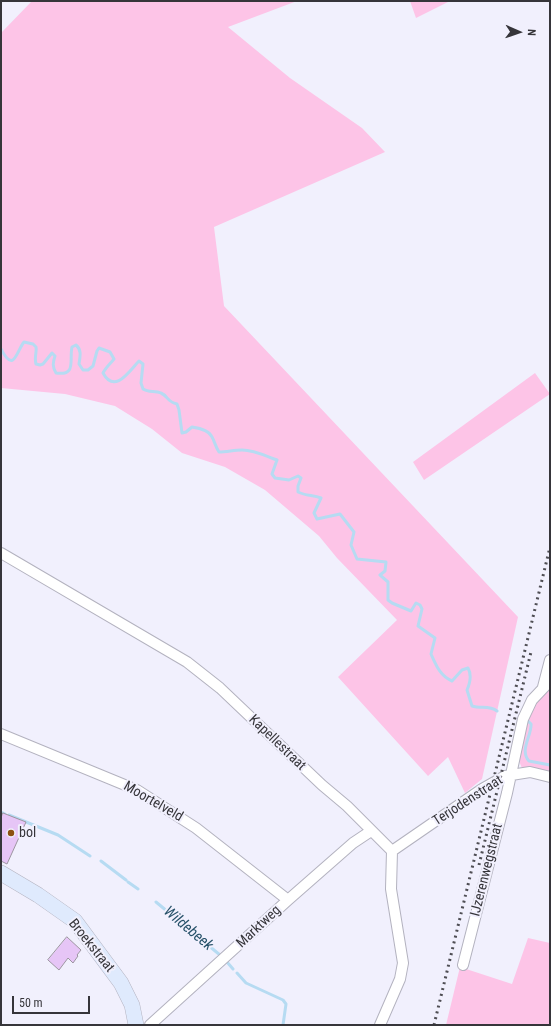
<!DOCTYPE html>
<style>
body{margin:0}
#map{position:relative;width:551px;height:1026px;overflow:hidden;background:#f1f0fd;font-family:"Roboto Condensed",sans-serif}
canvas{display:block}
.frame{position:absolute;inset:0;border:2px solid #36353a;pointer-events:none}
.north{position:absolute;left:499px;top:12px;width:40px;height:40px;-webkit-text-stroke:3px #f1f0fd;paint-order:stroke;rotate:92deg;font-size:11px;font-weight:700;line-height:16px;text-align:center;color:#36353a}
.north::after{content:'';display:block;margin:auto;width:14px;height:18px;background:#36353a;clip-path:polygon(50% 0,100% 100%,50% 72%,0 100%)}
.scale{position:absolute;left:12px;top:996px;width:78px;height:18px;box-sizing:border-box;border:2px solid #36353a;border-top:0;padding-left:5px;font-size:12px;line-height:14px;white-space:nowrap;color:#36353a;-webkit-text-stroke:3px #f1f0fd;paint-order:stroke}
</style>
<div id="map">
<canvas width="551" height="1026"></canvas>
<div class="frame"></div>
<div class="north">N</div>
<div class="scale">50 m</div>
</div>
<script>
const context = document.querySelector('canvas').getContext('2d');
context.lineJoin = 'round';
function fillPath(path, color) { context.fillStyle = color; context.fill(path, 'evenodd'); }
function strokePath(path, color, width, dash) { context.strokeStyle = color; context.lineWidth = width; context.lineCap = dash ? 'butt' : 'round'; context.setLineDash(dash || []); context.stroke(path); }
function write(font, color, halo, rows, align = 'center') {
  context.font = font + ' "Roboto Condensed",sans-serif'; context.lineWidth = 4; context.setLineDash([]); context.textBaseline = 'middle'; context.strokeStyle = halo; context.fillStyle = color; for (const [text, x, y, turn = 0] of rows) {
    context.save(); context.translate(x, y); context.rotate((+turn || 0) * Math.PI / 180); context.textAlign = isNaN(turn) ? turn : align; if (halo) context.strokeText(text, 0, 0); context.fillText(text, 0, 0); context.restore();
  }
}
const green = new Path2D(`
 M32,1H297L228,27L290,78L362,128L385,152L214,227L224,306L518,617L482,779L465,793L448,757L428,776L338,677L397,620L337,558L319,536L265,490L225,467L182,453L152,429L115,406L65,394L1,388V33Z
 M410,1H450L416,18Z
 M535,373L550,394L424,480L413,462Z
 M550,686V772L522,768L518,759L529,713Z
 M528,938L550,943V1025H446L460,967L512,984Z`);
const stream = new Path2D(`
 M1,349C14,374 16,352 24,342L33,344L36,347C37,352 34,357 36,364L40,365L43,364L52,353L55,356C53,362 52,367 56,373C77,376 69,360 72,347L76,345C82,350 80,357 79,364L83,370H88L93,366L97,351L99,348L110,352L114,359C110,364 106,367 103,373C115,395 130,370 139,361L143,364L141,383L143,389C149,393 155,390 161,393C168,396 167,402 177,404L179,410L182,433L186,432L192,427C199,428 209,430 212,437C215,442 215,446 219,452C227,452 234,450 242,450C254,450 266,456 277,460L272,474L275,478L289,480L298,476L301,478L298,486V492C306,496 313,495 321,498L314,513L317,519L340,514L354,532L351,545L357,559L386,562L385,571L380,575L388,582V600L392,603L411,611L416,603L420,605L422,609L418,626L435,638L431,654C436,665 440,676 452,681L462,670L468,668C472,675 470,683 467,690L472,706C481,709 489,705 497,711
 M528,721L531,724C532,735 519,750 529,761L550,765
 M1,812L5,814
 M9,815L58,835L90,856
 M101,861L126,880
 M128,882L138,889
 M156,902L220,955
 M227,962L233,969
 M237,973L246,983L283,1000L286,1004L283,1025`);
const building = new Path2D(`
 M3,813L26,822L7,864L1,861V818Z
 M67,937L81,950L77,955L78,956L73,963L68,958L59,970L48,960Z`);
const street = new Path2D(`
 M1,553L187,662L220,688L322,785L347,806L392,851L391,889L403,963L400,979L380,1025
 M543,687L550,660
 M1,734L137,790L196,828L288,900
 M392,851L482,789L505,776L530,772L550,777
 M463,965L507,793L523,719L532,700L550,681
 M150,1025L288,900L353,843L371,831`);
const secondary = new Path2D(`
 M1,873L38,895L75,921L121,983L132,1005L136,1025`);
const rail = new Path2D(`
 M479,865L531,652
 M434,1025L550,547`);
const markers = [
 [11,833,4,"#8d5010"]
];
const streetNames = [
 ["Kapellestraat",277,743,44],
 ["Terjodenstraat",468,801,-33],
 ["Moortelveld",153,802,30],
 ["IJzerenwegstraat",487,870,-76],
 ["Marktweg",259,927,-43],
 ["Broekstraat",91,946,51]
];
const poiNames = [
 ["bol",19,833]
];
const waterNames = [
 ["Wildebeek",188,929,40]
];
fillPath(green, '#fdc4e7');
strokePath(stream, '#b6dbf2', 3);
fillPath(building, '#e6c5f6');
strokePath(building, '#9c95a0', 1);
strokePath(street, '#b3b2bf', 12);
strokePath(secondary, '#b3b2bf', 16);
strokePath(street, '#fff', 10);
strokePath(secondary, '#dfeafd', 15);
strokePath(rail, '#4f4e54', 3, [2, 4]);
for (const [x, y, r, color] of markers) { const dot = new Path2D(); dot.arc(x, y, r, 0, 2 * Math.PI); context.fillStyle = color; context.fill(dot); strokePath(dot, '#f1f0fd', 1.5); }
write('14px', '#36353a', '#f1f0fd', streetNames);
write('14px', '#36353a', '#f1f0fd', poiNames, 'left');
write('italic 15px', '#265169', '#f1f0fd', waterNames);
</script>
